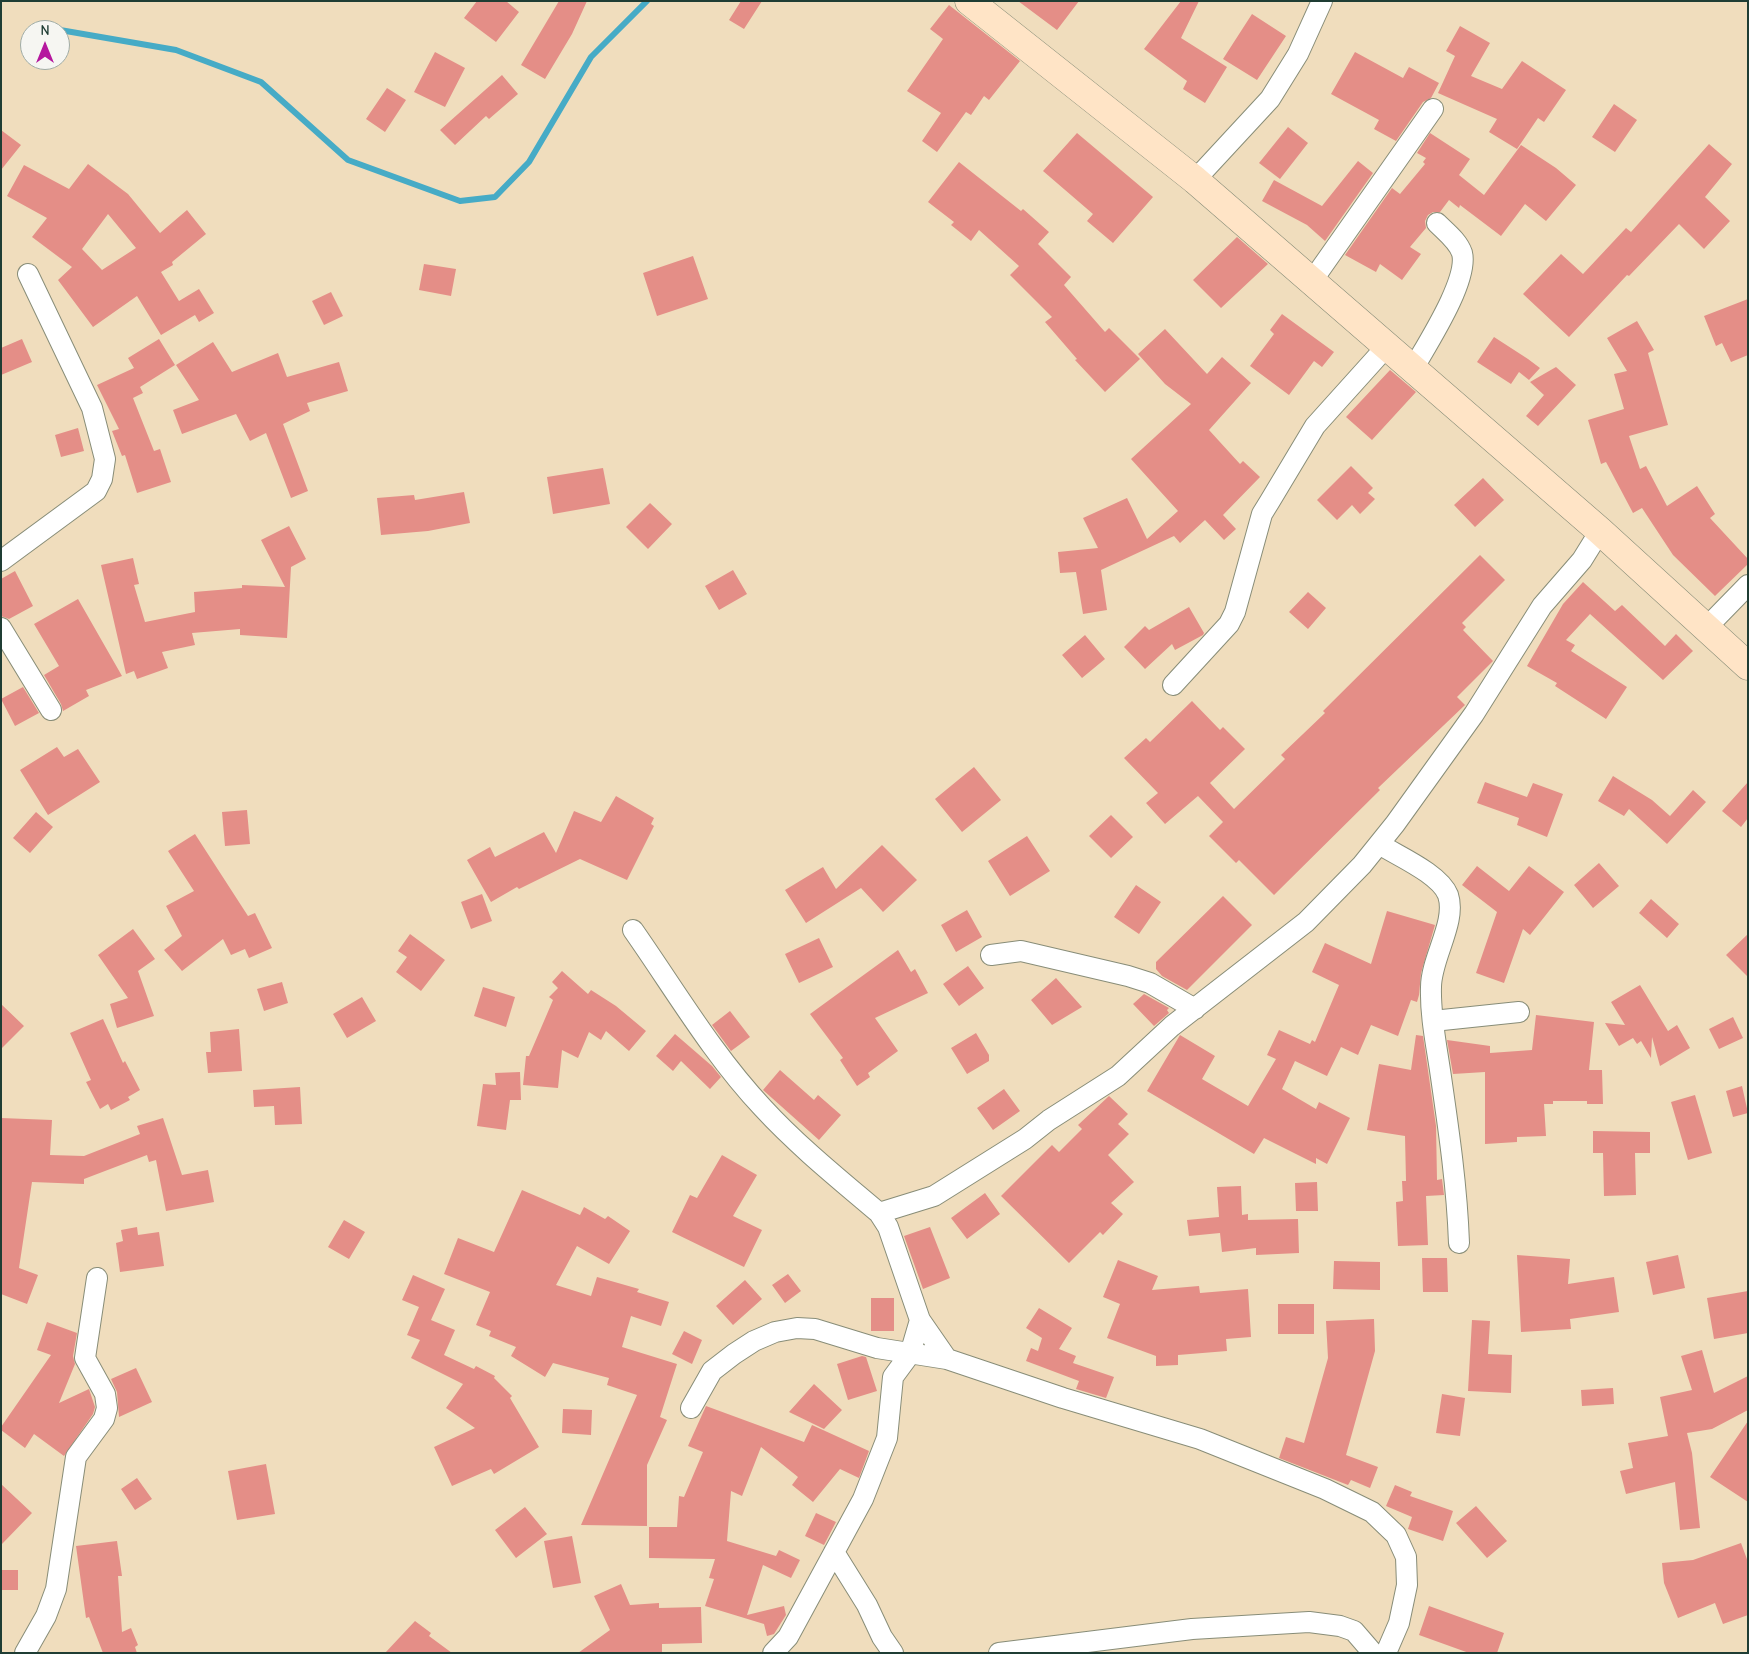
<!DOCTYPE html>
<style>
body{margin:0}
#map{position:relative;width:1749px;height:1654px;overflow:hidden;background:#f0ddbd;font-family:"Comic Neue",sans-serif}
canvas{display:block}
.frame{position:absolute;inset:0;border:2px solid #1f3d34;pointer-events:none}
.north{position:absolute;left:20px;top:20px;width:50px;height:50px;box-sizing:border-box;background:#f6f6f2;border:1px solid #a0aca6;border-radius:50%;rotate:0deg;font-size:14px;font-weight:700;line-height:20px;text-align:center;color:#1f3d34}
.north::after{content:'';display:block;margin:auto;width:18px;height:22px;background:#b5179e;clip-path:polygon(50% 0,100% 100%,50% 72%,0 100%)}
</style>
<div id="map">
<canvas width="1749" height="1654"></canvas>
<div class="frame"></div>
<div class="north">N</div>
</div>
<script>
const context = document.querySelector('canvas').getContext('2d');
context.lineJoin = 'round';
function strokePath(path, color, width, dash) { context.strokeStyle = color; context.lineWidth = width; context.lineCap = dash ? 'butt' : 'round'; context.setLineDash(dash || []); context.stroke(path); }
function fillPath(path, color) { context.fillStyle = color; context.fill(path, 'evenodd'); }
const stream = new Path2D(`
 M37,26L59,30
 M60,30L176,50L261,82L348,160L460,201L495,197L529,162L591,57L647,1`);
const building = new Path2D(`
 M477,1H506L519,12L496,42L464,18Z
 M559,1H587L572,34L545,79L521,65Z
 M741,1H762L744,29L729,20Z
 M1018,1H1079L1057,30Z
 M1181,1H1199L1181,38L1227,67L1205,103L1183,89L1187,81L1144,49Z
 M949,5L1020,61L989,100L984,96L971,115L966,112L937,152L922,141L941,113L907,91L943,39L930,29Z
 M1252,14L1286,36L1257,80L1223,59Z
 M1460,26L1490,43L1471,76L1502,89L1522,61L1566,90L1544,122L1538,118L1517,149L1489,132L1497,119L1438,93L1455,56L1446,51Z
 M435,52L465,68L445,107L414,92Z
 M1355,52L1403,78L1409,67L1439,83L1431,98L1423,102L1396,141L1374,129L1379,120L1331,94Z
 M502,75L518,94L489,119L486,116L455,145L440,130Z
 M387,88L406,100L385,132L366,119Z
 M1614,104L1637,120L1615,152L1592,137Z
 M1288,127L1308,143L1280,179L1259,163Z
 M1,130L21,145L1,170Z
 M1077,133L1153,197L1113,243L1087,221L1093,214L1043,171Z
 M1430,133L1470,159L1459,175L1484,195L1521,145L1556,168L1576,185L1546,221L1525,204L1501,236L1460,205L1459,208L1449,200L1440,212H1433L1428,215L1425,221L1426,228L1410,247L1421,254L1402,280L1380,264L1376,272L1345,255L1392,188L1400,194L1425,164L1423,162L1426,158L1417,153Z
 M1709,144L1732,164L1705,197L1730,221L1704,249L1679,224L1629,276L1627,275L1569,337L1523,294L1561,254L1583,274L1626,228L1631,232Z
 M1358,161L1373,173L1325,241L1307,225L1262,201L1274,180L1322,206Z
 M959,162L1021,211L1023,209L1049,232L1038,244L1071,277L1064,285L1105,332L1109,328L1140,359L1105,392L1075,360L1077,359L1045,322L1052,317L1010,275L1019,266L979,230L971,241L951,225L954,222L928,202Z
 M88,164L128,194L160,233L187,210L206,234L172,262L173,265L161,272L179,301L199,289L214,313L199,322L195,315L161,335L137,296L93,327L58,280L72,267L32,237L47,218L7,196L24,165L69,189ZM108,214L136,248L102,270L82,249Z
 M1237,237L1268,264L1221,308L1193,280Z
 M693,256L708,299L657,316L643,273Z
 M424,264L456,269L451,296L419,290Z
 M331,292L343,316L324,325L312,301Z
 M1748,299V355L1731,362L1722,343L1716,346L1704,316Z
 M1282,314L1334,352L1322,367L1314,361L1289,395L1250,366L1274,334L1270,330Z
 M1637,321L1654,350L1648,353L1668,425L1629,436L1640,469L1646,466L1667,506L1697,486L1715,514L1710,518L1748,559V564L1715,596L1673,555L1642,508L1633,513L1606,462L1601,464L1588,420L1624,409L1614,374L1627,371L1607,338Z
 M1165,329L1207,374L1222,357L1251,383L1209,430L1240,464L1243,461L1260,477L1223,515L1236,529L1224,540L1205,520L1180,543L1174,536L1101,570L1107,610L1083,614L1076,572L1060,573L1058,552L1098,548L1083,518L1127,498L1147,539L1178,511L1131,459L1191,404L1165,384L1138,354Z
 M1494,337L1528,359L1540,368L1529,380L1519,372L1511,384L1477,362Z
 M22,339L32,362L1,375V348Z
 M159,339L175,365L140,387L143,393L133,398L154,451L160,449L171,482L137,493L125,455L122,456L112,431L119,429L97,385L134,368L128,358Z
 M213,342L232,372L278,353L287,377L339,362L348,391L307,403L310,411L283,424L308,491L291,498L266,433L250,441L236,414L182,434L173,410L199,400L176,365Z
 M1556,367L1576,385L1538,426L1526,416L1544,395L1530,382Z
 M1390,370L1416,392L1372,440L1346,417Z
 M78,428L84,451L61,457L55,435Z
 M1351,466L1373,488L1368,493L1375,499L1360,514L1352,505L1337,520L1317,500Z
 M603,468L610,504L553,514L547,477Z
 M1483,478L1504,500L1475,527L1454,505Z
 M464,492L470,523L428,531L381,535L377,498L414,495L415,500Z
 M650,503L672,524L648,549L626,527Z
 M289,526L306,559L291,567L287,638L240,635V629L192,633L195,645L162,652L168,668L137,679L134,671L126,674L101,565L133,558L139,584L134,585L145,622L195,612L194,592L242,588V585L285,587L261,540Z
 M1480,555L1505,580L1462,623L1466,627L1463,630L1493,661L1457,697L1465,705L1378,788L1380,790L1274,895L1239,860L1236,863L1209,836L1223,822L1198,796L1165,824L1146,803L1158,793L1124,758L1146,738L1150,742L1192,701L1220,730L1223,727L1245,749L1210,783L1234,809L1285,759L1281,755L1325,713L1323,711Z
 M733,570L747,594L719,610L705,586Z
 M15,571L33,606L9,619L1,616V579Z
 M1583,582L1615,611L1622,605L1665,646L1676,634L1693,651L1663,680L1590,614L1566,640L1575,645L1571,651L1627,687L1606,719L1555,686L1557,683L1527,666L1563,604Z
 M1308,592L1326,608L1308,629L1289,612Z
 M78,599L122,676L86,690L89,696L63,711L61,704L44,675L59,666L34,624Z
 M1189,607L1204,633L1203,635L1175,650L1172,644L1145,669L1124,647L1145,626L1149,630Z
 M1085,635L1105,659L1082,678L1062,655Z
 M23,687L39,713L15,726L1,699Z
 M57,747L64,757L78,749L100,782L48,815L20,770Z
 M974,767L1001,800L962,832L935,799Z
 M1613,776L1652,800L1670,816L1693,790L1706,802L1667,844L1629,809L1624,816L1598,801Z
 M1485,782L1527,797L1533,783L1563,794L1547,837L1517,825L1519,818L1477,803Z
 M1748,782V818L1741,827L1722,811Z
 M616,796L654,818L651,824L654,826L627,880L580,859L519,889L517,887L491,902L467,860L490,847L495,857L544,832L556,853L574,811L601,822Z
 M247,810L250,844L225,846L222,812Z
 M36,812L53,827L30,853L13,838Z
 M1111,815L1133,837L1111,858L1089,836Z
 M195,834L248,916L255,913L272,948L249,958L245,949L231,955L223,939L182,971L164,950L182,936L166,906L194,891L168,851Z
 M1027,836L1050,871L1010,896L988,861Z
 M882,845L917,880L883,912L861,888L806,923L785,890L823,867L836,889Z
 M1599,863L1619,886L1593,908L1574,885Z
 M1477,866L1509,891L1529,866L1564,892L1530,935L1523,929L1504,983L1476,973L1497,912L1462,885Z
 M1136,885L1161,902L1139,934L1114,917Z
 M482,894L492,921L471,929L461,902Z
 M1223,896L1252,925L1187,990L1162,976L1156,969V962Z
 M1651,899L1679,924L1667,938L1639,913Z
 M967,910L982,937L956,952L941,925Z
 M1387,911L1435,925L1421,973L1419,995L1417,1002L1411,1000L1398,1036L1371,1025L1358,1055L1341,1047L1327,1076L1295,1061L1282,1089L1316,1109L1319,1102L1350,1118L1327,1164L1316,1158V1164L1264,1138L1254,1154L1147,1091L1180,1035L1215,1056L1202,1079L1248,1106L1276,1059L1267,1055L1279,1030L1310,1044L1312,1040L1315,1042L1339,985L1312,972L1325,943L1371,964Z
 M133,929L155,959L138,971L154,1016L117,1028L110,1004L128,998L98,955Z
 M410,934L445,960L421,991L396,972L407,957L398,951Z
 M1748,934V977L1726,955Z
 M819,938L833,967L799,983L785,954Z
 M898,950L911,972L915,969L928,993L875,1018L898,1051L868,1073L870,1077L857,1086L840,1060L843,1058L810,1014Z
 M968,966L984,988L959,1006L943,984Z
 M562,971L588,994L591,990L616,1006L646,1031L629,1051L606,1031L601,1040L589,1032L578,1058L562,1050L558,1088L523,1085L526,1056H529L553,1000L549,997L558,988L552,982Z
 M1056,978L1082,1007L1052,1025L1031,1000Z
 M282,982L288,1003L264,1011L257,989Z
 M1640,985L1668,1031L1677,1025L1690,1048L1660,1066L1652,1037L1651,1058L1641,1041L1637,1044L1633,1038L1619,1046L1605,1023L1625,1025L1611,1002Z
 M483,987L515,997L506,1027L474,1016Z
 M1144,994L1169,1008L1167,1010L1169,1013L1154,1026L1133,1004Z
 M362,997L376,1021L347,1038L333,1014Z
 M1,1004L24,1026L1,1049Z
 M730,1011L750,1037L731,1051L712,1025Z
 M1536,1015L1594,1022L1589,1070H1602L1603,1104H1587V1101H1553V1104H1544L1546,1136L1517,1137V1142L1485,1144V1072L1453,1074L1447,1040L1490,1046V1053L1532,1050Z
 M1733,1017L1743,1038L1719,1049L1709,1029Z
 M103,1019L123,1063L125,1061L140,1090L128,1097L130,1100L111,1110L108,1104L100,1109L86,1082L91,1080L70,1033Z
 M239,1029L242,1071L208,1073L206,1052H211L210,1032Z
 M976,1033L989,1055V1061L967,1074L951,1048Z
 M675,1034L712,1066L721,1077L710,1089L681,1061L673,1071L656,1056Z
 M1416,1035L1423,1036L1436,1126L1437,1180L1442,1179L1444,1195L1426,1196L1428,1245L1398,1246L1396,1202L1403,1201L1402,1181H1406L1405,1136L1367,1130L1379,1064L1411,1070Z
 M780,1070L814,1100L818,1095L841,1115L819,1140L763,1090Z
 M520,1072L521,1100H510L506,1130L477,1126L483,1084L496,1085L495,1073Z
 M1742,1086L1748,1113L1733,1117L1726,1091Z
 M300,1087L302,1124L275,1125L274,1106L254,1107L253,1090Z
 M1004,1089L1020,1111L993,1130L977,1108Z
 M1695,1095L1712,1153L1688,1160L1671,1102Z
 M1109,1096L1128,1114L1118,1124L1129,1134L1108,1155L1134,1182L1111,1203L1123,1214L1103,1235L1100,1232L1069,1263L1001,1196L1052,1145L1059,1152L1082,1129L1078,1125Z
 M1,1118L52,1120L50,1155L84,1156L140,1134L137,1126L163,1118L182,1175L208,1170L214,1202L166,1211L156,1160L149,1162L147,1155L84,1179V1184L32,1182L19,1268L38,1275L27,1304L1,1294Z
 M1593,1131L1650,1132V1153H1635L1636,1195L1604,1196L1603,1153H1593Z
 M722,1155L757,1175L733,1216L762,1230L744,1267L672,1232L690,1195L697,1198Z
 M1317,1182L1318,1211H1296L1295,1183Z
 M1241,1186L1242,1215L1248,1214V1220L1298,1219L1299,1253L1256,1255V1248L1222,1252L1220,1233L1189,1236L1187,1220L1219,1217L1217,1187Z
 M522,1190L580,1215L584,1207L605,1219L608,1216L630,1231L609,1264L577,1246L556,1285L591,1296L597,1277L639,1289L637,1292L669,1302L661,1326L631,1316L622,1347L677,1364L660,1417L667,1420L647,1465V1526L581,1525L637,1395L607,1385L609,1378L553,1363L545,1377L511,1356L516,1347L489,1336L491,1331L476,1325L490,1292L444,1274L458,1238L494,1252Z
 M985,1193L1000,1214L967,1239L951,1218Z
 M344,1220L365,1232L349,1259L328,1247Z
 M137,1227L138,1235L159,1232L164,1266L120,1272L116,1243L123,1241L121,1230Z
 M930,1227L950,1278L923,1289L904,1236Z
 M1517,1255L1570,1259L1568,1284L1614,1277L1619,1312L1570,1319L1571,1329L1521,1332Z
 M1678,1255L1685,1288L1653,1295L1646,1262Z
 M1422,1258H1447L1448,1292H1423Z
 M1118,1260L1158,1276L1152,1290L1199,1286L1200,1293L1248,1289L1251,1337L1226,1339L1227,1351L1178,1355V1365L1156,1366V1356L1107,1338L1120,1304L1103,1297Z
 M1334,1261L1380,1262V1290L1333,1289Z
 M788,1274L801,1291L785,1303L772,1285Z
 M413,1275L445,1289L431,1320L455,1330L444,1355L474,1369L476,1366L495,1376L494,1378L512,1396L510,1398L539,1447L494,1474L491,1469L452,1486L434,1447L475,1428L446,1408L463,1384L411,1358L420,1340L407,1335L419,1307L402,1300Z
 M745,1280L762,1299L733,1325L716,1306Z
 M1748,1291V1333L1714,1339L1707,1298Z
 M871,1298H894V1331H871Z
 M1278,1304H1314V1334H1278Z
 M1039,1308L1072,1328L1059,1349L1076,1356L1073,1363L1114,1377L1106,1398L1076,1389L1079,1381L1026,1361L1031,1348L1038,1351L1042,1338L1026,1328Z
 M1374,1319L1375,1351L1346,1455L1378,1467L1370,1488L1351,1480L1348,1485L1279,1458L1286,1437L1304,1443L1328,1358L1326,1321Z
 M1472,1320L1490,1321L1488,1354L1512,1355L1511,1393L1468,1391Z
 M47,1322L77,1333L73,1356L75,1364L59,1403L89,1389L95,1407L93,1414L64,1456L34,1434L25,1448L1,1430V1427L51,1355L37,1350Z
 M684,1331L702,1340L692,1364L672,1354Z
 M1702,1350L1714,1393L1748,1376V1410L1712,1429L1687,1433L1692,1453L1700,1528L1680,1530L1675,1482L1626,1494L1620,1471L1633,1468L1628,1443L1668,1436L1660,1397L1692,1390L1681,1356Z
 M862,1356L866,1357L877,1391L848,1400L837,1364Z
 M136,1368L152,1402L119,1417L117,1392L111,1379Z
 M814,1384L842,1410L824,1429L789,1412Z
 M1613,1388L1614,1404L1582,1406L1581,1390Z
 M1442,1394L1465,1398L1460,1436L1436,1433Z
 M706,1406L804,1442L812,1425L869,1451L859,1478L840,1469L813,1502L792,1485L798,1477L761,1447L742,1496L731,1491L727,1541L776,1556L779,1550L800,1560L791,1578L763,1565L747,1615L784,1606L786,1615L774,1634L767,1636L764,1624L705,1606L714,1579L709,1578L715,1559L649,1558V1527H677L679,1496L684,1497L703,1452L688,1446Z
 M563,1409L592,1410L591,1435L562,1433Z
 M1748,1421V1502L1710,1477Z
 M266,1464L275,1514L237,1520L228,1471Z
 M137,1478L152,1499L135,1510L121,1489Z
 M1,1484L32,1513L1,1545Z
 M1395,1485L1412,1492L1410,1496L1453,1511L1443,1541L1408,1529L1412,1517L1386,1506Z
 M1476,1506L1507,1541L1487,1558L1456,1523Z
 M525,1507L547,1534L516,1558L495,1530Z
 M816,1513L836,1522L824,1545L805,1536Z
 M572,1536L581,1583L553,1588L544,1541Z
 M117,1541L122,1576H118L122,1632L131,1628L138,1645L135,1647L137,1653H103L89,1617L86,1618L76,1546Z
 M1741,1543L1748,1562V1615L1723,1624L1715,1603L1678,1618L1664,1583L1662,1563L1693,1560Z
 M1,1570H18V1590H1Z
 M621,1584L630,1605L659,1603V1608L701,1607L702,1643L662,1644V1653H578L610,1630L594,1596Z
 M1429,1606L1504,1633L1497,1653H1469L1419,1635Z
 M415,1621L431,1633L429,1636L452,1653H385Z`);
const minor = new Path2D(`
 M1195,180L1270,99L1298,54L1322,1
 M1312,281L1433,109
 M1413,369C1427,344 1469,280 1462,253C1458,241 1446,232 1437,223
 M1,561L96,491L102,479L105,459L92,408L28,274
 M1,628L51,710
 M1706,628L1748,585
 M1173,685L1229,624L1235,612L1262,514L1270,501L1315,426L1387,346
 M1379,844C1398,856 1440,874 1448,895C1457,922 1431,958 1431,987C1430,1017 1437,1048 1441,1077C1449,1132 1457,1187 1459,1243
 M633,930C675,990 713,1055 763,1108C798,1146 839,1179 879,1213L888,1227L920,1320L947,1359
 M991,955L1021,951L1128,976L1150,983L1195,1009
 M1433,1021L1519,1012
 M879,1213L934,1196L1025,1139L1049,1120L1118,1076L1172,1026L1306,922L1362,865L1395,824L1474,714L1542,606L1582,560L1600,531
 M691,1408L712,1371L734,1354L754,1341L775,1332L797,1328L815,1329L877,1348L947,1359L1063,1398L1200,1439L1325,1489L1372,1512L1396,1535L1406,1557L1407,1585L1399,1623L1386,1653
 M834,1552L867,1605L882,1637L893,1653
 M25,1653L46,1616L56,1589L76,1457L104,1419L107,1408L105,1394L85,1358L97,1278
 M773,1653L788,1637L863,1499L887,1438L893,1377L910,1354L920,1320
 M999,1653L1192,1629L1309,1622L1340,1626L1354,1631L1373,1653`);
const secondary = new Path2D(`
 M969,1L1195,180L1600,531L1748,666`);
strokePath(stream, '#46abc6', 6);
fillPath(building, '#e48e87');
strokePath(minor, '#888d78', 22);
strokePath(secondary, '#888d78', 29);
strokePath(minor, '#fff', 20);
strokePath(secondary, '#ffe4c6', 28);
</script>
